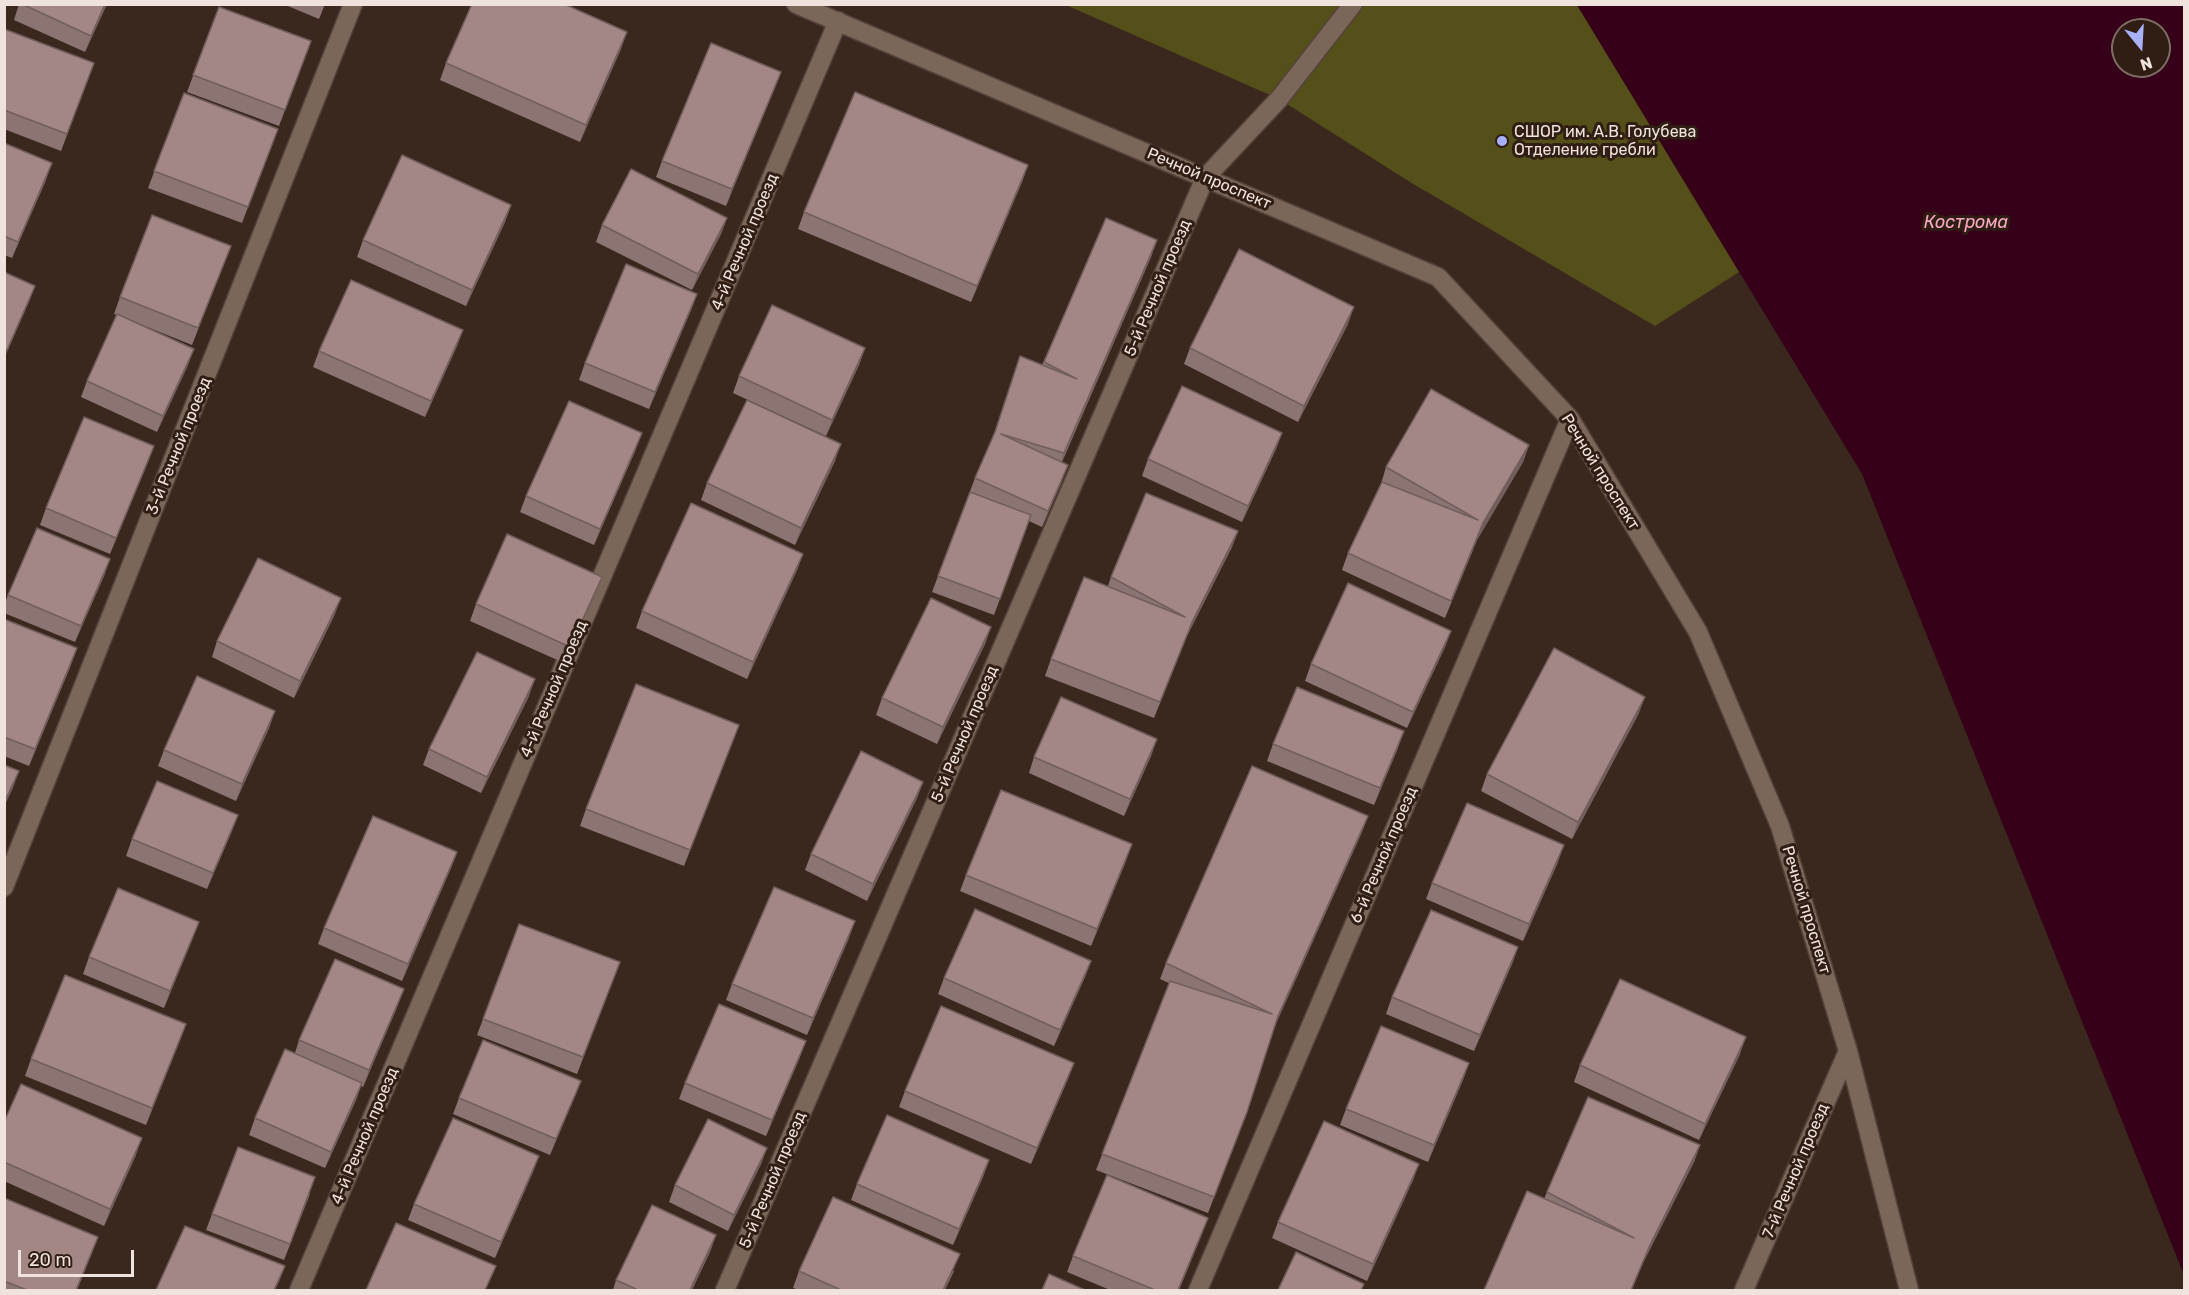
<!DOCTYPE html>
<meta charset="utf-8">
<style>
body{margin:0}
#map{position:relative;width:2189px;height:1295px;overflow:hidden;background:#3a281e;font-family:Rubik,sans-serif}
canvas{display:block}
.frame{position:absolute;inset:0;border:6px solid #f0e3dd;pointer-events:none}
.north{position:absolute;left:2111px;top:18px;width:60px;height:60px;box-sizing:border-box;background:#301e14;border:2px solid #7d6d64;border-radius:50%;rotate:162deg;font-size:16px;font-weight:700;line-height:24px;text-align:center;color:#f0e3dd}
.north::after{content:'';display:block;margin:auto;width:21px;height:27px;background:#a9b0fc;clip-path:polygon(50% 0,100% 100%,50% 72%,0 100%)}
.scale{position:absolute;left:18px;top:1250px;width:116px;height:27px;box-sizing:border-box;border:3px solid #f0e3dd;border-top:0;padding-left:8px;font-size:18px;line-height:21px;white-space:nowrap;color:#f0e3dd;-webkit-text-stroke:4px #301e14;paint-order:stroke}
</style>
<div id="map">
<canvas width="2189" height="1295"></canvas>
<div class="frame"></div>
<div class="north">N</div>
<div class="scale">20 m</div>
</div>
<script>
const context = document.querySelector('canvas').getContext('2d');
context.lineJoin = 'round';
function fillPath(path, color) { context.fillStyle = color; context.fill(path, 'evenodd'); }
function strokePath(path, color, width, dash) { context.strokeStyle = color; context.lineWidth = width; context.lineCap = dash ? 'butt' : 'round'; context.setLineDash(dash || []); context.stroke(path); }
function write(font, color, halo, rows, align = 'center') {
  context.font = font + ' Rubik,sans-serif'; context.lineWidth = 6; context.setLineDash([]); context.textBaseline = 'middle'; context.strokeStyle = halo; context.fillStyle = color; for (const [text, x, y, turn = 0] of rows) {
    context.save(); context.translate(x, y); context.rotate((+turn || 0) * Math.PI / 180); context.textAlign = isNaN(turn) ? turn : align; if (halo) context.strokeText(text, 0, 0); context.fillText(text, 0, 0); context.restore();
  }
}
const green = new Path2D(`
 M1066,5H1577L1739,272L1655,326L1410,182L1279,99Z`);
const water = new Path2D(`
 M1577,5H2184V1275L1862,474ZM2123,30H2159V66H2123Z`);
const minor = new Path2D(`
 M796,4L1438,277L1570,419L1698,632L1780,826L1848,1051L1909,1290
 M4,887L353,4
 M299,1290L838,21
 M725,1290L1205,178L1279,99L1353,4
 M1198,1290L1570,419
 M1744,1290L1848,1051`);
const wall = new Path2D(`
 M19,4H107L85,52L14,20Z
 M283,4H325L319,19Z
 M219,7L311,41L279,126L187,92Z
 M4,29L94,63L61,151L4,129Z
 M621,49L580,142L440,80L446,63Z
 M781,72L726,206L656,177L662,161Z
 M184,93L278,129L242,223L148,188Z
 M4,143L46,180L12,258L4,255Z
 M1028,165L1022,182L971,302L798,229L804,212Z
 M511,205L505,222L466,306L357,257L363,240Z
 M727,218L721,234L692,290L596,242L602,225Z
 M1106,218L1157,240L1151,257L1062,462V481L1042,527L1029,521L994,615L932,592L975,478L993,437L1020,356L1042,365Z
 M231,246L192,345L137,323L188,365L157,432L81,397L87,381L117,315L114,314L120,297Z
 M697,294L691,310L649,409L579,380L585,363Z
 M1348,324L1298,422L1184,364L1190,348Z
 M463,330L457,346L425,417L313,367L319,351Z
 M865,348L859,365L826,436L733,393L739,376Z
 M1282,433L1276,449L1242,522L1142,476L1148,459Z
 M1529,445L1523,462L1477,540L1445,618L1342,570L1348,553L1381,484L1386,467Z
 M636,449L594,545L520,512L526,496Z
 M835,461L795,545L701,500L707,483Z
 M148,462L110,554L40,525L46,508Z
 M1238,531L1232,547L1187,636L1154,718L1045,676L1051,659L1108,586L1111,577Z
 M803,554L797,570L747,679L636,628L642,611Z
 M110,559L104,576L75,642L4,613V605L8,595Z
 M602,577L596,593L564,663L470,621L476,604Z
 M335,614L294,698L212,657L217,641Z
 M4,619L71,665L29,766L4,756Z
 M991,627L985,644L937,744L876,715L882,698Z
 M1451,631L1445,647L1407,728L1305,681L1311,664Z
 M529,696L481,793L423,765L429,749Z
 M275,711L269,728L236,801L158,766L164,750Z
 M1639,713L1572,839L1481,791L1487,774Z
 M1157,739L1151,756L1124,816L1029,773L1034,757Z
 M733,741L684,866L580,826L586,809Z
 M1273,744L1398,748L1374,805L1267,761Z
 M923,782L917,798L867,901L805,870L811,854Z
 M238,815L232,831L207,889L126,856L132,839Z
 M1368,816L1362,832L1274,1027L1247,1112L1208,1213L1096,1170L1169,983L1160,979L1166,963Z
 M457,852L451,868L402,981L318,944L324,928Z
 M1126,861L1091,946L960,891L966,875Z
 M1558,862L1523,941L1426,899L1432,883Z
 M199,922L164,1008L83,974L89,957Z
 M519,924L620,962L577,1074L477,1035Z
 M849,938L807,1035L726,1000L732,984Z
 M1518,947L1512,964L1474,1051L1386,1014L1392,997Z
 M1091,961L1085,977L1054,1046L938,994L944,978Z
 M398,1005L363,1087L361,1086L356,1100L325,1168L249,1135L255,1118L295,1053L299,1040Z
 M186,1024L146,1125L25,1076L31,1059Z
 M1740,1054L1699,1140L1574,1082L1580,1065Z
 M800,1057L766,1136L679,1099L685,1083Z
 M1074,1063L1068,1079L1031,1164L899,1107L905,1091Z
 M1469,1063L1463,1080L1428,1162L1340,1125L1346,1109Z
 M581,1081L550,1155L453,1114L459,1098Z
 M4,1122L136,1155L104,1226L4,1181Z
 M1700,1145L1694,1162L1644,1261L1544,1199L1547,1192Z
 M767,1148L761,1164L728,1231L669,1202L675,1185Z
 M539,1156L533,1172L495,1258L408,1220L414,1204Z
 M989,1160L983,1177L953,1245L851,1200L857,1184Z
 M1419,1164L1413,1180L1367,1281L1272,1238L1278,1222Z
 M310,1194L284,1260L206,1230L212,1214Z
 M4,1198L92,1253L77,1290H4Z
 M1202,1234L1179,1290H1110L1067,1272L1073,1256Z
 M716,1235L710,1252L692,1290H613L616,1280Z
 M799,1271H954L945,1290H799L793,1288Z`);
const shadedWall = new Path2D(`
 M105,4H107L85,52L91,36Z
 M627,32L621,49L580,142L586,125Z
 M781,72L775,88L726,206L732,189Z
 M52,163L46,180L12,258L18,242Z
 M1028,165L1022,182L971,302L977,286Z
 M511,205L505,222L466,306L472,290Z
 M727,218L721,234L692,290L698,274Z
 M1157,240L1151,257L1058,469L1064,453Z
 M35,286L29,302L4,359L7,350Z
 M697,294L691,310L649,409L655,392Z
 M1354,307L1348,324L1298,422L1304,406Z
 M463,330L457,346L425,417L431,401Z
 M865,348L859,365L826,436L832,420Z
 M194,349L188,365L157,432L163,416Z
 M642,433L636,449L594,545L600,529Z
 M1282,433L1276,449L1242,522L1248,506Z
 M841,444L835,461L795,545L801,528Z
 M1529,445L1523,462L1477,540L1445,618L1483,523Z
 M154,446L148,462L110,554L116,538Z
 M1068,465L1062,481L1042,527L1048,511Z
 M1238,531L1232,547L1187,636L1154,718L1193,620Z
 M803,554L797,570L747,679L753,662Z
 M110,559L104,576L75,642L81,626Z
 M602,577L596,593L564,663L570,647Z
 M341,598L335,614L294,698L300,681Z
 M991,627L985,644L937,744L943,727Z
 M1451,631L1445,647L1407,728L1413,712Z
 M77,648L71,665L29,766L35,749Z
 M535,679L529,696L481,793L487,777Z
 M1645,697L1639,713L1572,839L1578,822Z
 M275,711L269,728L236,801L242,784Z
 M1404,731L1398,748L1374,805L1380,788Z
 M1157,739L1151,756L1124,816L1130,799Z
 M19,771L13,788L4,807V803Z
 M923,782L917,798L867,901L873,884Z
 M238,815L232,831L207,889L213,873Z
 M1368,816L1362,832L1272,1033L1278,1016Z
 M1132,844L1126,861L1091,946L1097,929Z
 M1564,845L1558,862L1523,941L1529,924Z
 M457,852L451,868L402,981L408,964Z
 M855,921L849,938L807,1035L813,1018Z
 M199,922L193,938L164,1008L170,991Z
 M1518,947L1512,964L1474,1051L1480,1035Z
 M1091,961L1085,977L1054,1046L1060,1030Z
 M404,989L398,1005L363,1087L369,1070Z
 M186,1024L180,1041L146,1125L152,1108Z
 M1746,1037L1740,1054L1699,1140L1705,1124Z
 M806,1041L800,1057L766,1136L772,1120Z
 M1074,1063L1068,1079L1031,1164L1037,1148Z
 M1469,1063L1463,1080L1428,1162L1434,1145Z
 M581,1081L575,1097L550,1155L556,1139Z
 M362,1083L356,1100L325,1168L331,1152Z
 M142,1138L136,1155L104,1226L110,1209Z
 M1700,1145L1694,1162L1644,1261L1632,1290H1631L1650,1245Z
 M767,1148L761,1164L728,1231L734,1215Z
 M539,1156L533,1172L495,1258L501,1242Z
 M989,1160L983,1177L953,1245L959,1229Z
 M1419,1164L1413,1180L1367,1281L1373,1264Z
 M1208,1218L1202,1234L1179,1290H1178Z
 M716,1235L710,1252L692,1290H690Z
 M98,1237L77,1290H76Z
 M960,1254L945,1290H943Z
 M285,1266L279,1282L275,1290H274Z`);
const building = new Path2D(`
 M22,4H105L91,36Z
 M472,4H564L627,32L586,125L446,63Z
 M219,7L311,41L285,110L193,75Z
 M4,29L94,63L67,134L4,110Z
 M711,43L781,72L732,189L662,161Z
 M855,92L1028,165L977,286L804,212Z
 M184,93L278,129L248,207L154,171Z
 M4,143L52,163L18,242L4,236Z
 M402,155L511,205L472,290L363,240Z
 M631,169L727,218L698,274L602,225Z
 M152,215L231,246L198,328L120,297Z
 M1106,218L1157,240L1064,453L1001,434L1068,465L1048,511L975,478L995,432L1020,356L1077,379L1044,362Z
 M1239,249L1354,307L1304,406L1190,348Z
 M626,264L697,294L655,392L585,363Z
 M4,272L35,286L7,350L4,349Z
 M351,280L463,330L431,401L319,351Z
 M772,305L865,348L832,420L739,376Z
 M117,314L194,349L163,416L87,381Z
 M1182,386L1282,433L1248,506L1148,459Z
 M1431,389L1529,445L1483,523L1451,601L1348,553L1382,482L1478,520L1386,467Z
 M747,400L841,444L801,528L707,483Z
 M569,401L642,433L600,529L526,496Z
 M84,417L154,446L116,538L46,508Z
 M970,492L1031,515L1000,599L938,576Z
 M1146,493L1238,531L1193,620L1160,702L1051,659L1084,577L1185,617L1111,577Z
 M691,503L803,554L753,662L642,611Z
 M37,528L110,559L81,626L8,595Z
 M507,534L602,577L570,647L476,604Z
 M258,558L341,598L300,681L217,641Z
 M1348,583L1451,631L1413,712L1311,664Z
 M931,598L991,627L943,727L882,698Z
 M4,619L77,648L35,749L4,737Z
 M1554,648L1645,697L1578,822L1487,774Z
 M477,652L535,679L487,777L429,749Z
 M197,676L275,711L242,784L164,750Z
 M636,684L739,725L690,850L586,809Z
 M1297,687L1404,731L1380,788L1273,744Z
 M1061,697L1157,739L1130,799L1034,757Z
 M861,751L923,782L873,884L811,854Z
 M4,765L19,771L4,803Z
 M1252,766L1368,816L1278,1016L1247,1112L1214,1197L1102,1154L1170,981L1272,1014L1166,963Z
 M157,781L238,815L213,873L132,839Z
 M1001,790L1132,844L1097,929L966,875Z
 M1467,803L1564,845L1529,924L1432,883Z
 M373,816L457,852L408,964L324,928Z
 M774,887L855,921L813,1018L732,984Z
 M118,888L199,922L170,991L89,957Z
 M975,909L1091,961L1060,1030L944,978Z
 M1431,910L1518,947L1480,1035L1392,997Z
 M519,924L620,962L583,1057L483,1019Z
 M335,959L404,989L369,1070L299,1040Z
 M65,975L186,1024L152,1108L31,1059Z
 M1620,979L1746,1037L1705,1124L1580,1065Z
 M719,1004L806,1041L772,1120L685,1083Z
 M941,1006L1074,1063L1037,1148L905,1091Z
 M1381,1026L1469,1063L1434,1145L1346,1109Z
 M483,1040L581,1081L556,1139L459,1098Z
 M285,1049L362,1083L331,1152L255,1118Z
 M21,1084L142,1138L110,1209L4,1162V1122Z
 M1588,1097L1700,1145L1650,1245L1631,1290H1484L1527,1191L1634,1238L1547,1192Z
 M887,1115L989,1160L959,1229L857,1184Z
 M453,1118L539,1156L501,1242L414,1204Z
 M708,1119L767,1148L734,1215L675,1185Z
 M1324,1121L1419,1164L1373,1264L1278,1222Z
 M238,1147L315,1177L290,1244L212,1214Z
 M1107,1175L1208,1218L1178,1290H1155L1073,1256Z
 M833,1197L960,1254L943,1290H841L799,1271Z
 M4,1198L98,1237L76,1290H27L4,1281Z
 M652,1205L716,1235L690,1290H638L616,1280Z
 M396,1223L496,1266L485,1290H366Z
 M185,1226L285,1266L274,1290H156Z
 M1296,1252L1364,1284L1361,1290H1278Z
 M1049,1274L1085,1290H1042Z`);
const markers = [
 [1502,141,6,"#a9b0fc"]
];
const poiNames = [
 ["СШОР им. А.В. Голубева",1514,132],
 ["Отделение гребли",1514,150]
];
const streetNames = [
 ["Речной проспект",1209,179,23],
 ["4-й Речной проезд",745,242,-67],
 ["5-й Речной проезд",1158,288,-67],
 ["3-й Речной проезд",179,446,-68],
 ["Речной проспект",1600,472,58],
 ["4-й Речной проезд",554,689,-67],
 ["5-й Речной проезд",965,734,-67],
 ["6-й Речной проезд",1384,855,-67],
 ["Речной проспект",1806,910,73],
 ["4-й Речной проезд",365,1136,-67],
 ["7-й Речной проезд",1796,1171,-67],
 ["5-й Речной проезд",773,1180,-67]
];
const waterNames = [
 ["Кострома",1966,223]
];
fillPath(green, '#554f1a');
fillPath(water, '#360018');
strokePath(minor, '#53433a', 21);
strokePath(minor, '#7b665a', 18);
fillPath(wall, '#8b7472');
fillPath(shadedWall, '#715e5d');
fillPath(building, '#a28785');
strokePath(building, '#715e5d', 1.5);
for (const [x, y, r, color] of markers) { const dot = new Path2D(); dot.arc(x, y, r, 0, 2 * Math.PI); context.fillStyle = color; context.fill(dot); strokePath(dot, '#301e14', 2); }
write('16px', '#f0e3dd', '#301e14', poiNames, 'left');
write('16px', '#f0e3dd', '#301e14', streetNames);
write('italic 18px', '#f6a7c1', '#301e14', waterNames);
</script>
